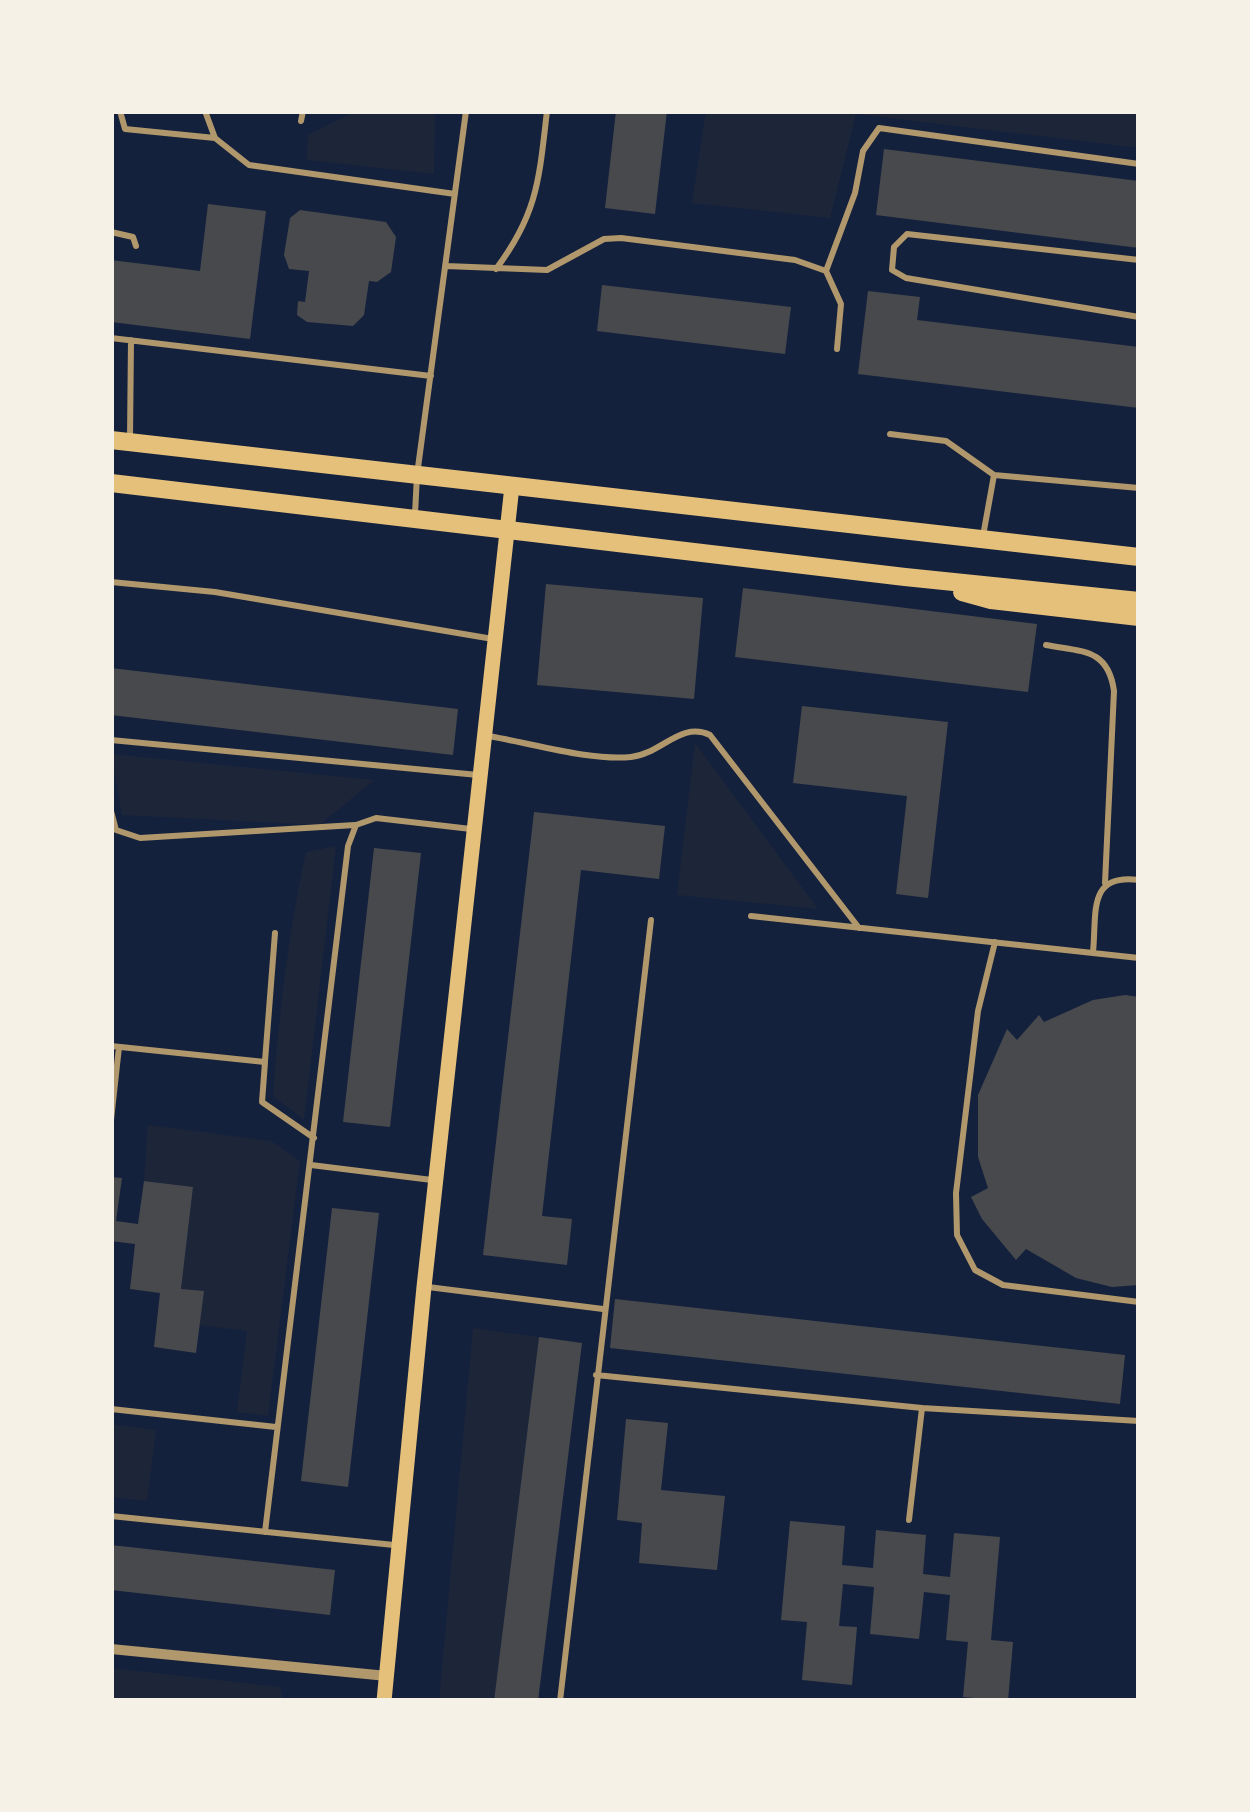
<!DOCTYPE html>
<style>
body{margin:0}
#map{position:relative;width:1250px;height:1812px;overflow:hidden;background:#14213d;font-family:"PT Sans Narrow",sans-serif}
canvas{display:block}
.frame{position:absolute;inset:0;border:114px solid #f6f1e7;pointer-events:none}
</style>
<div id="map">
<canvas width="1250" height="1812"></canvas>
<div class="frame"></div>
</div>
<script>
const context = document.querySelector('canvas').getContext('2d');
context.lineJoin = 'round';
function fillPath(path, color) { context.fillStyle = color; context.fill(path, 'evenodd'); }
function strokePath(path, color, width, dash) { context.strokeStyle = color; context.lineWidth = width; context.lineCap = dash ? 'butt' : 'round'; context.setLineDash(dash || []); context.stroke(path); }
const green = new Path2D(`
 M355,111H435L434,174L307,160L308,135Z
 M706,111H1139V148L856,114L830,218L692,203Z
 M695,743L818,909L677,895Z
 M111,754L374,780L320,825L122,815Z
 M336,846L304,1120L273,1096C279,1014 288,933 306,852Z
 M148,1125L271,1141L300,1161L268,1416L237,1412L247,1331L199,1325L203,1292L181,1289L193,1187L144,1181Z
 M473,1328L539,1337L494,1701H439Z
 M111,1424L156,1430L147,1501L111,1497Z
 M111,1668L280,1687L283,1701H111Z`);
const building = new Path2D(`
 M616,111H667L655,214L605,208Z
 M884,149L1139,181V248L876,215Z
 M208,204L266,211L250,339L111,322V260L200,271Z
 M300,210L386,222L396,237L391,272L377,282L369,281L364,315L353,326L307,322L297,315L298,301L305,302L309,271L289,269L284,255L290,218Z
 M602,285L791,307L785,354L597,331Z
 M868,291L920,297L917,320L1139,347V408L858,374Z
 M546,584L703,598L694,699L537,685Z
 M743,588L1037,624L1028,692L735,657Z
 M111,668L458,709L453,755L111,715Z
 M802,706L948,722L928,898L896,894L907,796L793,783Z
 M534,812L665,826L659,879L581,870L542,1216L572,1219L567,1265L483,1255Z
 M374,848L421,853L390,1127L343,1122Z
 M1125,995L1139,997V1285L1112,1287L1076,1278L1026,1249L1016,1260L982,1219L971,1197L988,1188L978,1157V1095L1007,1029L1017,1040L1039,1015L1044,1022L1093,1000Z
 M111,1177L122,1178L116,1221L138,1224L144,1181L193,1187L181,1289L204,1291L196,1353L154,1347L160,1293L130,1289L135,1244L111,1241Z
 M332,1208L379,1213L348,1487L301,1481Z
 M615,1299L1125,1355L1120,1404L610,1348Z
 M539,1337L582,1343L538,1701H494Z
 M626,1419L668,1423L661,1490L725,1496L717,1570L639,1563L642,1523L617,1520Z
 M790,1521L845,1526L842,1565L873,1568L876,1530L926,1535L923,1574L950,1577L954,1533L1000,1537L991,1640L1013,1642L1008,1701L963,1697L968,1642L946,1640L950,1595L924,1592L919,1639L870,1634L874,1587L843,1584L839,1626L857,1627L852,1685L802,1680L807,1622L781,1620Z
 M111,1545L335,1570L330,1615L111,1590Z`);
const service = new Path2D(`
 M120,111L125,129L215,138
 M205,111L215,138L249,165L455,194
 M301,121L303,111
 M111,232L133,237L136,246
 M1139,260L907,234L894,247L892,270L906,278L1139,317
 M446,266L547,270L604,239L621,238L795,260L826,271
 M496,269C538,213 539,179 547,111
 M111,338L431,376
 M837,349L841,304L826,271L855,193L863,151L879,128L1139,164
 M890,434L946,441L994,475L1139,488
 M130,438L131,340
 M415,514L417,475L466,111
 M983,536L994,475
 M111,582L215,592L493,639
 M1046,645C1082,652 1108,648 1114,691L1105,883
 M488,736C531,743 589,761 631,757C661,754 681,721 710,735L859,928
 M111,740L478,775
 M111,811L116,830L140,838L355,825
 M751,916L1139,958
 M995,942L978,1011L956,1193L957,1235L975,1270L1003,1285L1139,1302
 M1093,952C1097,913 1087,873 1139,880
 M111,1046L265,1062L262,1102L314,1138
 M265,1061L275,933
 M111,1120L119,1047
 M311,1165L432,1180
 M428,1287L603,1309
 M596,1375L922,1408L1139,1421
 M111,1409L276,1427
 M111,1516L394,1545
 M909,1520L922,1408
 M265,1532L348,846L356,825L376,818L471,829
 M560,1701L651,920`);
const minor = new Path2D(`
 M111,1649L387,1676`);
const secondary = new Path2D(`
 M384,1701L424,1287L512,486`);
const primary = new Path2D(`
 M111,440L1139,557
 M111,483L905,577L1139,601
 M962,592L991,600L1139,617`);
fillPath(green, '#1d2539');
fillPath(building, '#48494c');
strokePath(service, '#b1986c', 6);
strokePath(minor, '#b1986c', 10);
strokePath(secondary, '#e5c07b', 15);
strokePath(primary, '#e5c07b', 18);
</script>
